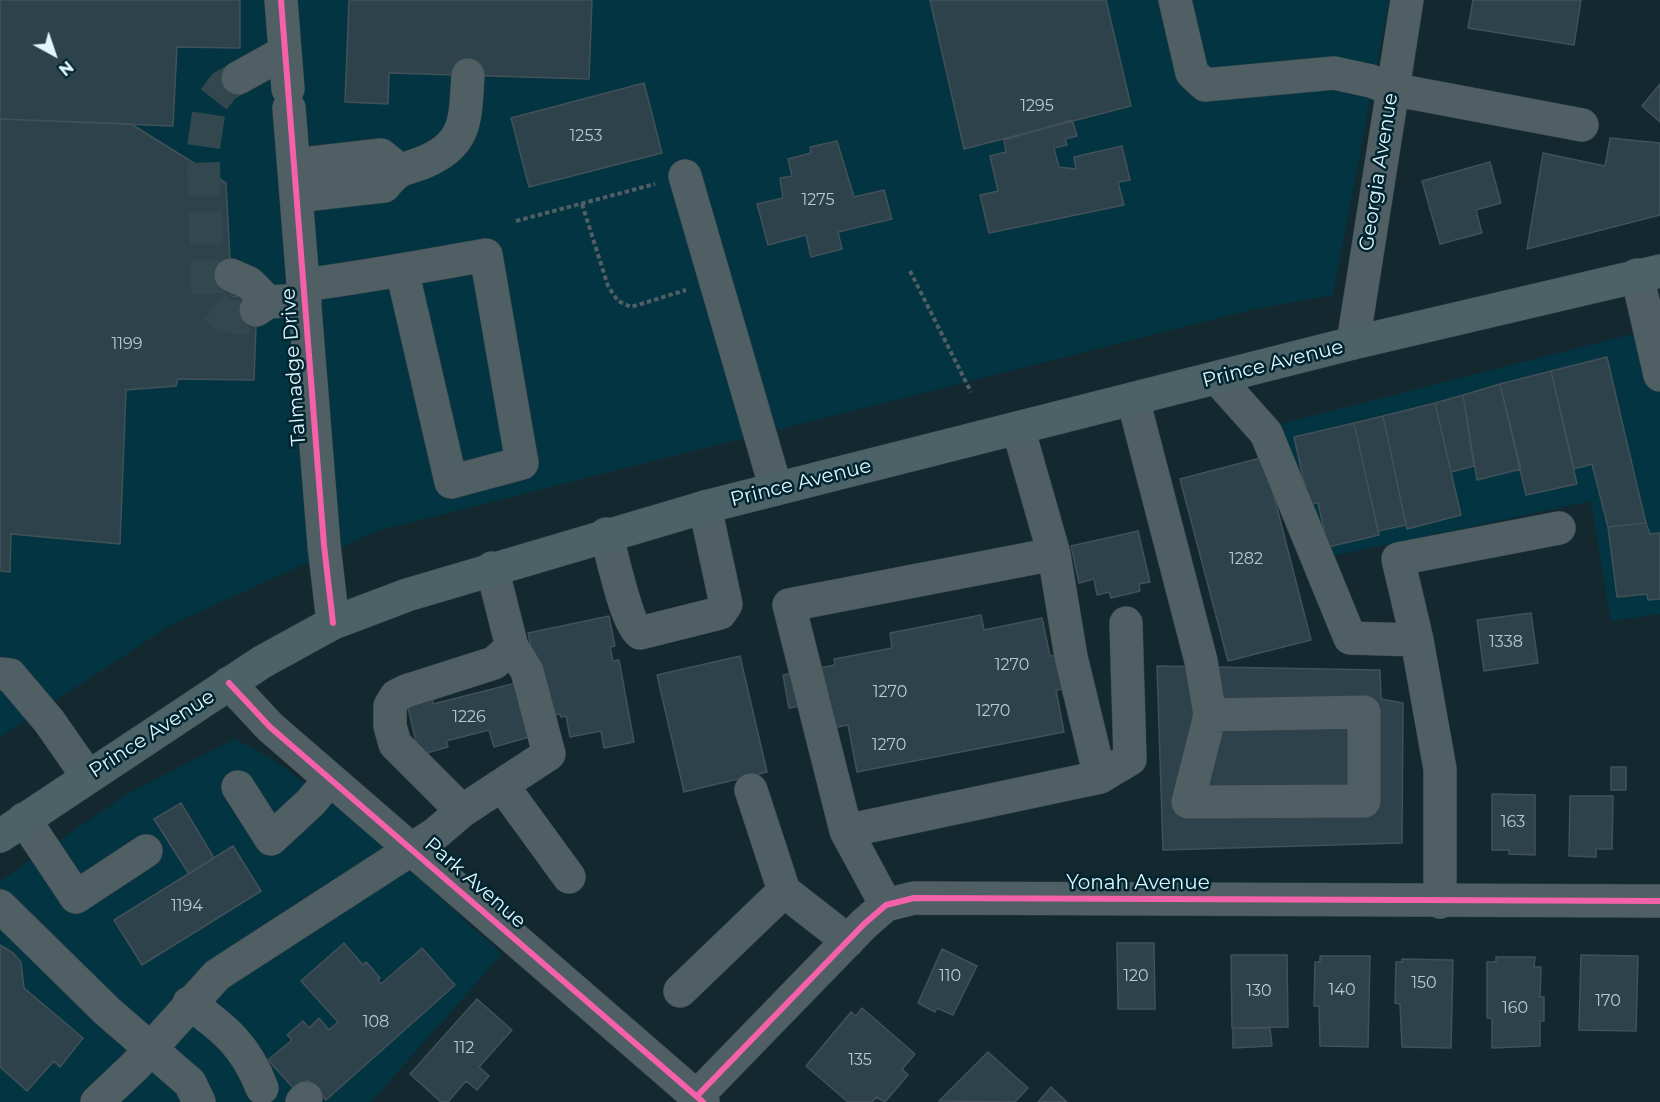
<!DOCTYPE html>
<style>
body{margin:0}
#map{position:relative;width:1660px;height:1102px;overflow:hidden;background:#13292f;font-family:Montserrat,sans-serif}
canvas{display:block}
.north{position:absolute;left:24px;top:24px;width:60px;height:60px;-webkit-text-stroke:4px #002531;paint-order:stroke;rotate:140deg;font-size:16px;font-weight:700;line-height:24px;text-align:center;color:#e1f6fe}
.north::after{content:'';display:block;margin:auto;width:21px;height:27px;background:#e1f6fe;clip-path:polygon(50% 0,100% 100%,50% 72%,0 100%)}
</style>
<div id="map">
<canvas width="1660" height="1102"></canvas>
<div class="north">N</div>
</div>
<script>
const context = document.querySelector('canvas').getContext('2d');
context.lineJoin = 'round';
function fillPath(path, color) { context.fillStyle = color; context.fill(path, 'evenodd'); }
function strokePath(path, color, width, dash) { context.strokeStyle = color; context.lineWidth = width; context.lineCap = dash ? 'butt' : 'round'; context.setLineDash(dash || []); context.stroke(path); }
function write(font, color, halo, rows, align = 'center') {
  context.font = font + ' Montserrat,sans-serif'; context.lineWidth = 5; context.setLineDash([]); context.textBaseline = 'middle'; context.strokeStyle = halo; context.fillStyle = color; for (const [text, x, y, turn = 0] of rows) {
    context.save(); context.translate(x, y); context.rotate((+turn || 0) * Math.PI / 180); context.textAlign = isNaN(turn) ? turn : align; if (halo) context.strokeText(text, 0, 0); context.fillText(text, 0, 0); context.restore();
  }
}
const built = new Path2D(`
 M0,0H1389L1333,295L1251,310L377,531L171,625L0,737Z
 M1660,327V614L1611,621L1591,501L1324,558L1276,425Z
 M235,739L272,759L354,820L502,954L371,1102H0V881L130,792Z`);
const building = new Path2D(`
 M0,0H240V48L177,47L173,126L0,119Z
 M349,0H592L589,79L389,73L388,104L345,102Z
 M930,0H1106L1131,106L964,149Z
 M1473,0H1581L1574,45L1468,28Z
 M644,83L662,153L529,187L511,118Z
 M1660,84V122L1642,106Z
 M0,119L131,124L226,183L232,296L257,298L254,380L178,379L176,386L126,390L120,544L11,534L10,572L0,571Z
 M1072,120L1077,136L1065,139L1067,145L1054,148L1059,167L1076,169L1074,157L1122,146L1130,180L1118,182L1124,205L989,233L980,195L998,191L990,156L1006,152L1004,140Z
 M1610,138L1660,143V215L1527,249L1543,153L1605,166Z
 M837,141L854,197L884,190L892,219L838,232L842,249L811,257L806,235L768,245L757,204L783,198L780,178L792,176L788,159L811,153L810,147Z
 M1490,162L1501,203L1476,210L1482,233L1440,244L1422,181Z
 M1607,357L1630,456L1646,523L1608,527L1592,464L1574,469L1551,371Z
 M1551,371L1577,484L1526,495L1500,384Z
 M1500,384L1521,469L1477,480L1463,395Z
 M1463,395L1474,466L1451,472L1435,403Z
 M1435,403L1461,515L1407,529L1383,416Z
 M1383,416L1406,525L1378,531L1354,423Z
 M1354,423L1379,535L1328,547L1318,503L1309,504L1294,437Z
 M1264,457L1311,640L1228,661L1180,479Z
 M1646,523L1650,534L1660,533V599L1648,600L1647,594L1617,597L1608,527Z
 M1138,531L1150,582L1139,584L1140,591L1111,598L1109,592L1097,595L1094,579L1079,583L1071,546Z
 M1531,613L1538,663L1484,671L1477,620Z
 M981,615L984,630L1042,618L1050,656L1062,654L1069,688L1056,690L1064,732L857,772L848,725L833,728L827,701L789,708L783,675L835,665L834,659L892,648L890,633Z
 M609,616L615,646L610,647L613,661L619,660L634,742L604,748L601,731L570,737L566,716L561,717L560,714L546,717L528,633Z
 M740,656L767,772L684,792L657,675Z
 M1157,666L1380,670L1381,699L1403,703L1402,843L1163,850Z
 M520,682L533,736L494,747L489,730L446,741L448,747L419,755L407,703L432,697L433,704Z
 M1611,767H1626V790H1611Z
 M1492,794L1535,795V855L1509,854V850H1492Z
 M1570,796H1613L1612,849H1596V857L1569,856Z
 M181,803L214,858L189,874L154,819Z
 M233,846L261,891L142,965L114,920Z
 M344,943L363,965L366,962L369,965L380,978L378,980L381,984L422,948L455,985L326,1100L308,1080L296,1091L268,1060L292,1040L287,1035L303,1021L309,1028L319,1018L329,1030L338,1022L301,981Z
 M1117,943H1154L1155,1009H1118Z
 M0,945L13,953L21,962L24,988L83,1038L60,1067L54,1061L27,1091L0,1067Z
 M942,949L977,966L953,1015L937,1008L935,1012L918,1003Z
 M1231,955H1287L1288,1027L1232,1028Z
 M1581,955L1638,956L1636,1031L1579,1030Z
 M1320,956H1370L1368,1047L1320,1046L1319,1006H1314L1315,962H1320Z
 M1496,957H1535L1534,967H1541L1540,997H1544V1021H1540V1046L1492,1048V1018H1487V962H1496Z
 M1402,959L1453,960L1451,1048L1402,1047L1400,1004L1395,1003L1396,962H1402Z
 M477,999L512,1030L479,1067L489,1076L477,1090L466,1081L448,1102H441L410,1074Z
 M862,1008L915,1054L902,1069L908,1075L885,1102L876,1097L872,1102H848L806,1066L851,1012L856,1016Z
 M1233,1028H1270L1272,1046L1233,1048Z
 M988,1052L1028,1088L1015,1102L939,1101Z
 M1051,1087L1067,1102H1038Z`);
const minorTunnel = new Path2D(`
 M238,78L224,86L210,104L203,151L208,302L224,315L242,318L256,310`);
const path = new Path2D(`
 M582,204L608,286L618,301L631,307L686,290
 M516,221L655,184
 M910,271L971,392`);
const minor = new Path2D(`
 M281,0L288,89
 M1175,0L1192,73L1205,85L1334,73L1371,81L1391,89L1582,125
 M238,78L285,52
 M289,108L324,545L333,623
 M294,165L381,155L398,169
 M685,176L776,489
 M296,196L384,186C400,167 401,171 422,163C468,145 465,119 468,75
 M231,275L249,283L268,302
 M1637,275L1660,375
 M304,285C365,277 425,266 486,255L522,463L451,482L402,270
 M256,310L268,302L305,300
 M1353,343L1407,0
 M1217,378L1266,433L1350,638L1417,640L1440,769V902
 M1133,399L1201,661L1210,715L1188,802L1364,801V712L1210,715
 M606,534C612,554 626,623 640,633L720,613L726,604L705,507
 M1417,640L1398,559L1559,528
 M0,674L10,675L49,721L88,777
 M229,683L270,727L703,1102
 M1100,777L1130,759L1126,623
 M502,785L569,877
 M238,787L271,839L311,802L330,779
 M751,790L784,891L848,941
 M462,811L549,754L527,671L512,647L492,568
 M24,819L76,897L146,851
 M846,831L789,605L1054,554
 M886,905L846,831L1100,777L1071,657L1054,554L1018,428
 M0,906L107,1011L190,1083L199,1102
 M680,991L784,891
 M189,1003C225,1029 246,1046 262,1088
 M697,1096L864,924L886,905L914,898L1660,901
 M97,1102L135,1066L217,975L435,834L462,811L395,744L390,726V706L396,696L406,691L494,663L512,647
 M302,1102L306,1098`);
const major = new Path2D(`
 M0,836L262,662L333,623L407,595L705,507L1353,343L1660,271`);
const cycleway = new Path2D(`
 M281,0L324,545L333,623
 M229,683L270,727L703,1102
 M697,1096L864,924L886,905L914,898L1660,901`);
const numberNames = [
 ["1295",1037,106],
 ["1253",586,136],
 ["1275",818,200],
 ["1199",127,344],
 ["1282",1246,559],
 ["1338",1506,642],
 ["1270",1012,665],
 ["1270",890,692],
 ["1270",993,711],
 ["1226",469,717],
 ["1270",889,745],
 ["163",1513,822],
 ["1194",187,906],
 ["110",950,976],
 ["120",1136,976],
 ["150",1424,983],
 ["140",1342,990],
 ["130",1259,991],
 ["170",1608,1001],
 ["160",1515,1008],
 ["108",376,1022],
 ["112",464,1048],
 ["135",860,1060]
];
const streetNames = [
 ["Georgia Avenue",1379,172,-81],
 ["Prince Avenue",1273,364,-14],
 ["Talmadge Drive",294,367,-94],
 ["Prince Avenue",801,483,-14],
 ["Prince Avenue",152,734,-33],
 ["Park Avenue",475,883,41],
 ["Yonah Avenue",1138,883]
];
fillPath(built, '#033442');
fillPath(building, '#2e424c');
strokePath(building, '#425158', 1.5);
strokePath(minorTunnel, '#32484e', 33, [33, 16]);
strokePath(minor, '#344349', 34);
strokePath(major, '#344349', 34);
strokePath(path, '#505f64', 4, [4.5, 3]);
strokePath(minor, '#4f5f63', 33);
strokePath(major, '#4c6266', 33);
strokePath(cycleway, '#f560ab', 6);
write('16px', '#b4c9d2', null, numberNames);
write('20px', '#e1f6fe', '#002531', streetNames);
</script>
